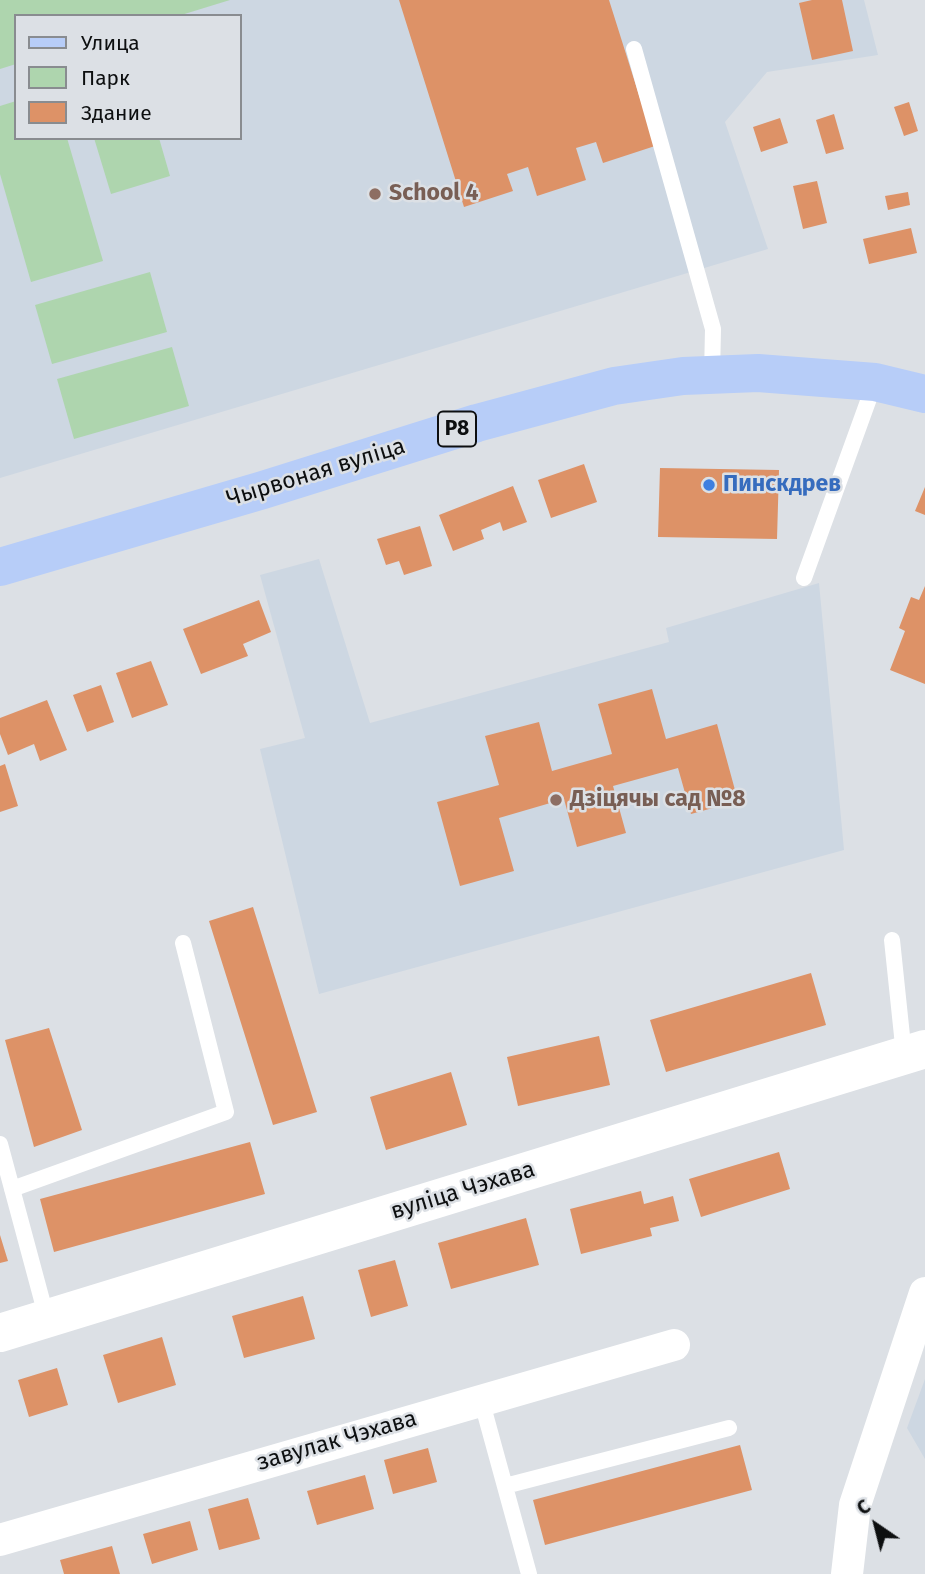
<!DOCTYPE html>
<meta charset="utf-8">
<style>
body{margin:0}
#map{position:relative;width:925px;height:1574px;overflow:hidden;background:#dce0e5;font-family:"Fira Sans",sans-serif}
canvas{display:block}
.legend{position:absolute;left:14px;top:14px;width:228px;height:126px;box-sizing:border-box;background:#dce0e5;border:2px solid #898c90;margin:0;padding:9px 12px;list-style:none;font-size:21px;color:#0d0f10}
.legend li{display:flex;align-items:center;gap:14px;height:35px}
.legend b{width:35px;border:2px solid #898c90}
.north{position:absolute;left:841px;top:1490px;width:70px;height:70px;-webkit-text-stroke:5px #dce0e5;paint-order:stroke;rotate:325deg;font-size:19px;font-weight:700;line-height:28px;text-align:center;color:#0d0f10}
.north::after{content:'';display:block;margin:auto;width:24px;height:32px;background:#0d0f10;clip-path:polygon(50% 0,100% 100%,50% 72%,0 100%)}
</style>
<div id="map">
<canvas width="925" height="1574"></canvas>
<ul class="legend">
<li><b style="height:9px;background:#b7cdf8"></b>Улица</li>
<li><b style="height:19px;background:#aed5ae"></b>Парк</li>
<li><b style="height:19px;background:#dd9267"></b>Здание</li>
</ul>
<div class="north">С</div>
</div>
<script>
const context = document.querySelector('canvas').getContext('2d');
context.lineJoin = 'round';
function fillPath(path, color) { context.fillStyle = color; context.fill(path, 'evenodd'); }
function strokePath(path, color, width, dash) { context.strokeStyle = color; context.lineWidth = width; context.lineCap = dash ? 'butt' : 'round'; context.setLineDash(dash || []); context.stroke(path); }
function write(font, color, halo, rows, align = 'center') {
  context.font = font + ' "Fira Sans",sans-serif'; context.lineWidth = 5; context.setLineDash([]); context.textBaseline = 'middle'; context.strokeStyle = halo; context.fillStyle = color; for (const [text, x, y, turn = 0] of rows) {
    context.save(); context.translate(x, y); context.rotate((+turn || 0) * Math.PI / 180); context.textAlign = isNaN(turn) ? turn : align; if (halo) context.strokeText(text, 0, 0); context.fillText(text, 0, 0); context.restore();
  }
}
const built = new Path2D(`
 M0,0H864L878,55L767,72L725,122L768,249L0,478ZM16,16H240V138H16Z
 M319,559L370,723L669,642L666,628L819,583L844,850L319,994L260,749L305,738L260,575Z
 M925,1379V1459L907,1428Z`);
const green = new Path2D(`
 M0,0H230L178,16H16V64L0,69Z
 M16,101V138H67L103,261L31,282L0,174V106Z
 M94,138H159L170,176L111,194Z
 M150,272L167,332L52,364L35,305Z
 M172,347L189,406L74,439L57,379Z`);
const building = new Path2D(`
 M399,0H609L655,146L603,163L596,142L576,148L586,180L537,196L528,167L507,174L513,191L464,207Z
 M812,0H842L853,51L812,60L799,3Z
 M909,102L918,131L904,136L894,107Z
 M834,114L844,149L826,154L816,120Z
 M780,118L788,143L761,152L753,127Z
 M817,181L827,223L803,229L793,186Z
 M908,192L910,205L888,210L885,196Z
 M911,228L917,253L869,264L863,239Z
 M584,464L597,502L551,518L538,480Z
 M660,468L779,470L777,539L658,537Z
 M513,486L527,522L503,531L500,522L481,530L484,539L453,551L439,515Z
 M925,487V515L915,511Z
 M420,526L432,566L404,575L399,561L386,565L377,539Z
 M925,586V684L890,670L905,631L899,628L911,597L919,600Z
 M259,600L271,632L243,644L248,656L201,674L183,629Z
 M151,661L168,705L132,718L116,673Z
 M101,685L114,722L87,732L73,695Z
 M652,689L666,739L717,724L738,801L691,814L678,768L613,786L626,833L577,847L564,799L499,818L514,871L460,886L437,802L499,785L485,736L539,722L552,771L612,754L598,704Z
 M47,700L67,750L40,761L34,744L8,755L0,734V718Z
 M5,764L18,806L0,812V766Z
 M253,907L317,1112L273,1125L209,921Z
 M811,973L826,1025L666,1072L650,1020Z
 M49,1028L82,1130L34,1147L5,1040Z
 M599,1036L610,1085L518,1106L507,1057Z
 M451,1072L467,1125L386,1150L370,1097Z
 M250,1142L265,1194L54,1252L40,1199Z
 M779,1152L790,1189L701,1217L689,1179Z
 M641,1191L644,1204L673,1196L679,1221L650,1228L652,1236L581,1254L570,1209Z
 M526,1218L539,1265L451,1289L438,1243Z
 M0,1235L8,1261L0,1263Z
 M395,1260L408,1306L371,1317L358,1270Z
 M303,1296L315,1339L244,1358L232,1316Z
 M162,1337L176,1385L118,1403L103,1355Z
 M57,1368L68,1405L29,1417L18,1380Z
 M740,1445L752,1490L545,1545L533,1500Z
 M428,1448L437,1482L393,1494L384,1460Z
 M365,1475L374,1509L317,1525L307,1491Z
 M248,1498L260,1539L219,1550L208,1509Z
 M190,1521L198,1550L152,1564L143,1534Z
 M112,1546L120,1574H64L60,1560Z`);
const service = new Path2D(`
 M634,49L713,329L712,375
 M804,578L875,382
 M892,940L904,1055
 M0,1144L47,1319
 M12,1189L226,1112L183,943
 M481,1399L529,1574
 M505,1486L729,1428`);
const minor = new Path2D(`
 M0,1540L674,1345
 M847,1574L855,1505L925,1293`);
const tertiary = new Path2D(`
 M0,1333L925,1049`);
const primary = new Path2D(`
 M0,567L263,490L477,423L614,386L683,376L758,373L875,382L925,394`);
const markers = [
 [375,194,7,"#8d6e63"],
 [709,485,7,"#3f7fe0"],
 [556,800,7,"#8d6e63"]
];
const shields = [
 [457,429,38]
];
const shieldNames = [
 ["Р8",457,429]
];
const educationNames = [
 ["School 4",389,194],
 ["Дзіцячы сад №8",570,800]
];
const streetNames = [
 ["Чырвоная вуліца",316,473,-17],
 ["вуліца Чэхава",463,1191,-17],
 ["завулак Чэхава",337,1441,-16]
];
const shopNames = [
 ["Пинскдрев",723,485]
];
fillPath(built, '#cdd7e2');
fillPath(green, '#aed5ae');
fillPath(building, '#dd9267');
strokePath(service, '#fff', 16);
strokePath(minor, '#fff', 32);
strokePath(tertiary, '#fff', 38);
strokePath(primary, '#b7cdf8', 38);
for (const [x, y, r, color] of markers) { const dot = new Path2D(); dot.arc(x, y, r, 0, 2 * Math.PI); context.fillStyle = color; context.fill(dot); strokePath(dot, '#dce0e5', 2.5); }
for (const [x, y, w] of shields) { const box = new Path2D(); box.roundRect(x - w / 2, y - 17.5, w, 35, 5); context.fillStyle = '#dce0e5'; context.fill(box); strokePath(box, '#0d0f10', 2); }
write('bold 21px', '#0d0f10', null, shieldNames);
write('bold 23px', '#785e54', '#dce0e5', educationNames, 'left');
write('23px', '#0d0f10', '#dce0e5', streetNames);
write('bold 23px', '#366cbe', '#dce0e5', shopNames, 'left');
</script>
